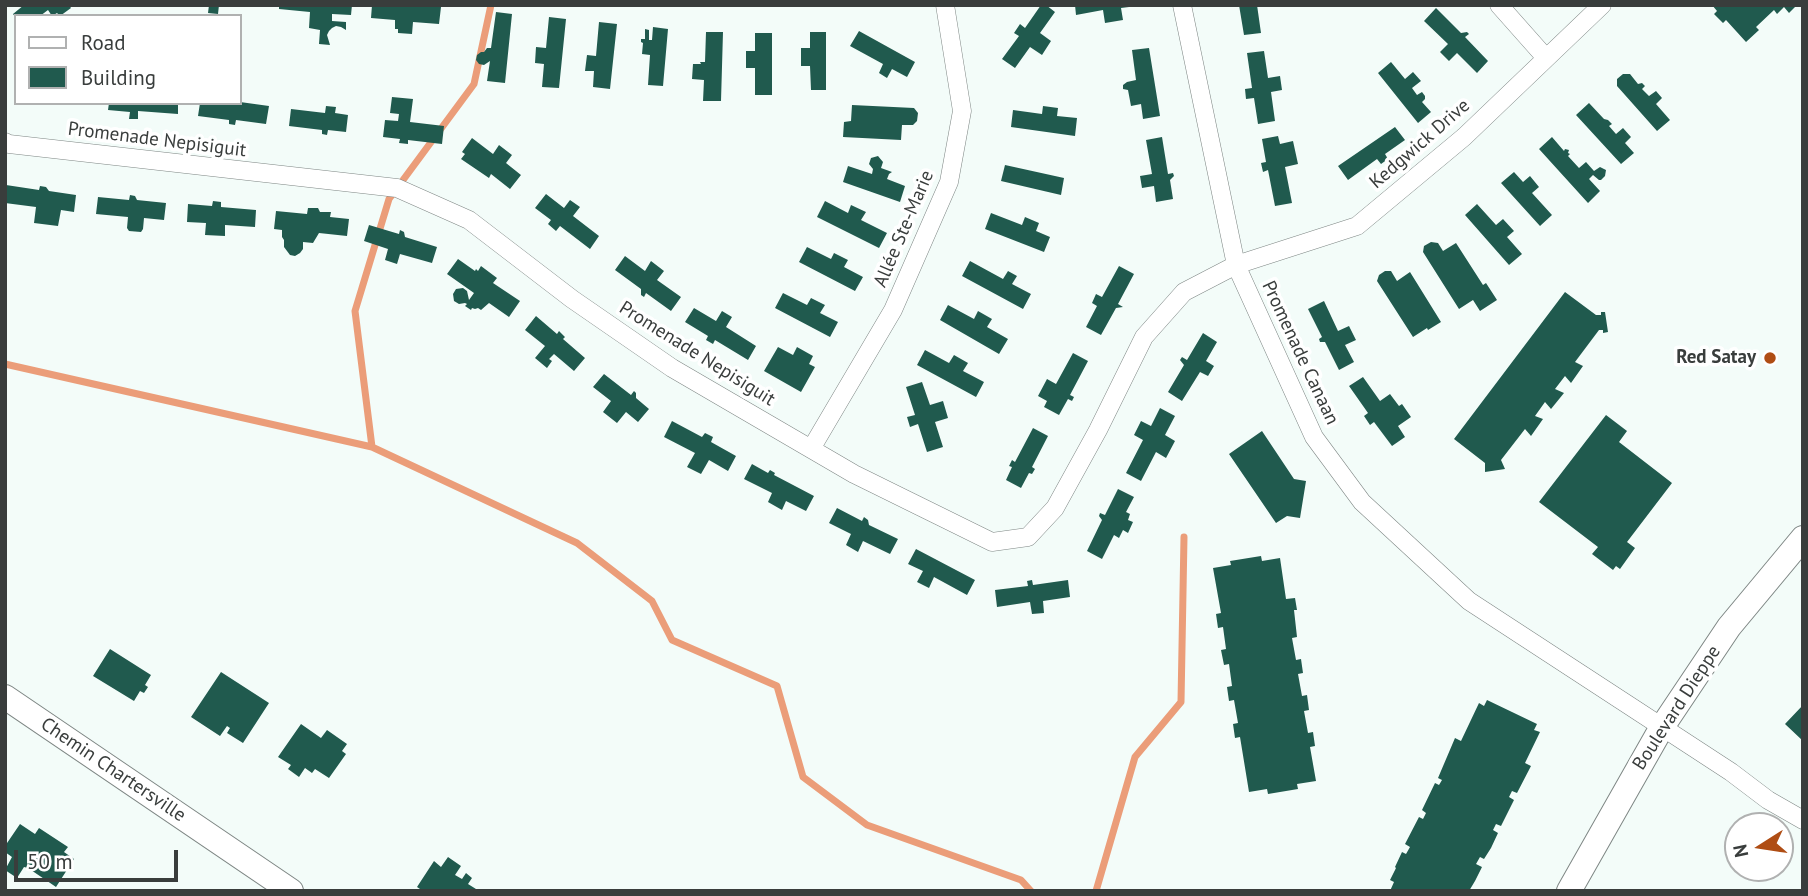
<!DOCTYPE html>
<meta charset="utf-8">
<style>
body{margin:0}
#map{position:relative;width:1808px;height:896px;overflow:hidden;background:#f3fcf9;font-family:"PT Sans",sans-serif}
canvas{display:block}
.frame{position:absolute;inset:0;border:7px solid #393d3c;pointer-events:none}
.legend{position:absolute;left:14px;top:14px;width:228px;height:91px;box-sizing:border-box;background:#fff;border:2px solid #b0b1b1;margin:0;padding:9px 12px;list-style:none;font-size:21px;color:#393d3c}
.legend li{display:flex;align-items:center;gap:14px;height:35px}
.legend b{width:35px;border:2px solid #b0b1b1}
.north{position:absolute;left:1724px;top:812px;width:70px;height:70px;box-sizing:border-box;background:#fff;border:2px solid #b0b1b1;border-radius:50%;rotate:258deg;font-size:19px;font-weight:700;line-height:28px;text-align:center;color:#393d3c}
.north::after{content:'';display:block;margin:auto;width:24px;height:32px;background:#af4d14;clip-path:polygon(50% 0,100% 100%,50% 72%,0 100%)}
.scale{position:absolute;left:14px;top:850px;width:164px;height:32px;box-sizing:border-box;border:4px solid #393d3c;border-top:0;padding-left:9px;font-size:21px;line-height:24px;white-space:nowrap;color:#393d3c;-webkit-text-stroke:5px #fff;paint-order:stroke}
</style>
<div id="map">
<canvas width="1808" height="896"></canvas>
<div class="frame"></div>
<ul class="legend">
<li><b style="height:9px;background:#fff"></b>Road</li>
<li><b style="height:19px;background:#205a4e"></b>Building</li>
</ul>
<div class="north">N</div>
<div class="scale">50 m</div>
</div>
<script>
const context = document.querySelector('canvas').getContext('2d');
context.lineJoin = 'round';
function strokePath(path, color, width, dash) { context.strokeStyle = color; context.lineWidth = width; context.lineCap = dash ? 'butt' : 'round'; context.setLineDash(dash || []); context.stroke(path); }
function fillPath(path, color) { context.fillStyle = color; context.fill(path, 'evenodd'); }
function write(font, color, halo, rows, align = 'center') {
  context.font = font + ' "PT Sans",sans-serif'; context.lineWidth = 7; context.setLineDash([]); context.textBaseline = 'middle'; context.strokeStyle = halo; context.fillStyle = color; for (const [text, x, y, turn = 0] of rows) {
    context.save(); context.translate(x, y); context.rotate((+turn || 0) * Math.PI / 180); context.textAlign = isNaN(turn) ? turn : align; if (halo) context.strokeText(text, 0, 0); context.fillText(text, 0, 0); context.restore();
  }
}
const stream = new Path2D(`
 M5,364L372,447L577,543L652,601L672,640L777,686L803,777L867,825L1021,880L1031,891
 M372,447L355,311L389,199L474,84L491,5
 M1096,891L1135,757L1181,702L1184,537`);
const building = new Path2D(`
 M24,5H69L71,8L60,16L57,13L52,16L48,10L40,16H16V18L13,14Z
 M209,5H219L218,14L208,13Z
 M279,5H352L351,15L332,14V21L346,22V30L341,27L336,26L332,28L329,31L327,35L330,45L319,44L320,30L309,28L310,12L279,9Z
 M372,5H420L441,7L439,24L413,22L412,34L398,33V29H395V20L371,18Z
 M1041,5H1046L1055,12L1040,33L1051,41L1042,55L1030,47L1015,68L1002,59L1019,36L1014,33L1020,24L1025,28Z
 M1075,5H1129V7L1121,8L1123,20L1105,23L1103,10L1076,15Z
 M1239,5H1257L1261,33L1244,35Z
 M1712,5H1797L1789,13L1784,7L1777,14L1774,10L1756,27L1759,30L1746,42L1726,20L1723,23L1714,14L1717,11Z
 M1436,8L1461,33L1467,32L1469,34L1465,37L1488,61L1477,73L1457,53L1449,61L1440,52L1448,44L1424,21Z
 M496,12L512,14L505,83L487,81L490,61L484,65L479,64L476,60L477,55L481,52H484L487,48H491Z
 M549,17L566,19L559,88L542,87L544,64L535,63L536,47L546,48Z
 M599,22L617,24L610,89L593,87L594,71H585L587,55L596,56Z
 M653,27L668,29L663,86L648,85L650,55L642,54L643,43L641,42V39H645V29L649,30V40H652Z
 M859,31L915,62L907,77L892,69L887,78L879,73L883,64L850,46Z
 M706,32H723L721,101H703L704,80L692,79L693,64H701L700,62H705Z
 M810,32H826V90H811L810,66H801V48H810Z
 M755,33H772V95H755V68H746V51H755Z
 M1149,48L1160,116L1143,119L1141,104L1131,106L1128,90L1123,89V85L1127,82L1136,80L1132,50Z
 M1264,51L1268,78L1280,76L1282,90L1271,92L1275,121L1258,124L1254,98L1246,99L1245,89L1252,88L1247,53Z
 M1391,62L1405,79L1413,72L1421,81L1412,88L1417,95L1422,92L1425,96V99L1422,102L1431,112L1418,123L1378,73Z
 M1623,74H1630L1638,84L1642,83L1645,86L1642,89L1649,96L1656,91L1662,98L1656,104L1670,120L1657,131L1617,86V79Z
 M392,97L413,99L410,122L444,126L442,144L408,140V144L399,143L400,139L383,137L385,120L398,121L399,114L390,113Z
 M240,102L269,106L266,124L236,120L235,125L229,124V120L198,116L200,103Z
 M109,103H178V114L138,111V119H129L130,112L108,110Z
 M1589,103L1604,119L1608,120L1612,124L1609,126L1616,134L1623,128L1631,137L1625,143L1634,153L1621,164L1576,115Z
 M852,105L914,108L918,113L917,121L913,125H902L901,140L843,137L844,122L851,121Z
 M326,106L336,107L335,113L348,115L346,132L328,130L327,135L322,134V130L289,126L291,109L325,113Z
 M1043,106L1058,108L1057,116L1077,118L1075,136L1011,127L1013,110L1042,114Z
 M1395,127L1405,140L1385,154L1388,159L1381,164L1377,159L1348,180L1338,166Z
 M1278,136L1280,144L1293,141L1298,164L1285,167L1292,203L1275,206L1268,170L1263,172L1261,163L1266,162L1262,139Z
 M1162,137L1168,174L1173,173L1174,176L1170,180L1173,199L1156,202L1154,186L1142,188L1140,176L1152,174L1146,140Z
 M1552,137L1564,151L1565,149L1569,150L1568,153L1570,154L1568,156L1579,168L1586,162L1594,171L1600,167L1606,170L1605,176L1601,180H1599L1593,175L1589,179L1600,191L1588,203L1539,149Z
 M472,138L493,154L499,145L512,155L506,163L521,175L510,189L491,174L489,178L461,159L465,154L462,152Z
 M878,156L883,162L881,168L892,172L889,174L887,179L905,186L900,202L843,182L848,166L872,174L873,169L869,164L871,158Z
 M1005,165L1064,178L1061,195L1001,181Z
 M1514,172L1523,182L1530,176L1539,187L1532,193L1552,215L1540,226L1501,183Z
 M6,185L39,190L40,186L46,187L49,191L76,195L74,212L61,210L58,226L34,223L36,207L5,203Z
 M546,194L564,208L570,200L580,207L573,216L599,236L590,249L560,226L556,231L548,224L551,220L535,208Z
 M130,195L135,196L137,200L166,203L164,220L144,218L143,229L141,232L129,231L127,228L128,217L96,214L98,197L129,200Z
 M213,201L221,202V207L256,210L255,227L225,225V236L205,235L206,223L187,222L188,204L212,206Z
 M825,201L848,213L851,205L866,212L861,220L887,233L879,248L817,217Z
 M1477,204L1496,225L1503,219L1514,231L1507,237L1522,254L1509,265L1465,215Z
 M308,208H318L320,212H331L330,217L349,219L347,236L319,233L313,243L303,242V249L300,253L295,256L290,255L284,247V240L282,237V230L274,229L276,211L307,214Z
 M991,213L1022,225L1025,217L1039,223L1036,231L1050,237L1044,252L985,229Z
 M369,225L399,234L400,230L404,232L405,237L437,247L432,263L400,254L397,264L385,260L388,249L364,241Z
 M1431,242L1438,243L1443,251L1456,243L1483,285L1486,283L1497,300L1480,311L1473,300L1459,309L1423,252L1424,246Z
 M807,247L831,259L834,253L848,260L844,267L863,277L855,291L799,262Z
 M625,256L645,271L651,261L664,271L657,280L681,297L671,311L646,293L644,297L641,295V289L615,270Z
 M458,259L475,271L476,269L478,271L481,266L497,278L493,283L520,301L509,317L489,303L481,310L478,308L475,309L472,308L471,310L465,306L467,304L465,303L459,304L454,301L453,294L456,289L463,288L467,291L469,300L474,293L447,274Z
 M970,261L1003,279L1008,271L1017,276L1012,284L1031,294L1023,309L962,276Z
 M1119,266L1134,274L1118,304L1123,307L1116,308L1101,335L1086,327L1097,306L1092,303L1096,294L1102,297Z
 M1385,271H1391L1397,281L1410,272L1441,322L1428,330L1427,328L1413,337L1377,281L1379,275Z
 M1565,292L1596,315H1601V312H1605L1608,332L1603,333V330H1599L1575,362L1583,366L1571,383L1565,376L1555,389L1564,393L1551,409L1545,402L1535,416L1543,419L1531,436L1525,429L1501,460L1505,469L1485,472V463L1454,439Z
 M783,293L807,305L811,298L825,305L820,313L838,322L830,337L775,308Z
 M1324,301L1338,331L1349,326L1356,340L1345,345L1354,362L1339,370L1325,342H1320L1319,339L1322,337L1308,309Z
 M948,305L974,319L978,311L992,319L987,327L1008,339L999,354L940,320Z
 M694,308L716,321L722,311L732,317L726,327L756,346L748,360L715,340L713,344L706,340L708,336L685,322Z
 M536,316L557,334L559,331L565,337L563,339L585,358L574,371L554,354L549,359L552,361L547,368L535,358L545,346L525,330Z
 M1203,333L1217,342L1206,361L1214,366L1208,376L1200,372L1182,401L1168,392L1184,365L1180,360L1182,357L1187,360Z
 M778,347L793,355L797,347L813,356L809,364L815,367L801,392L764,371Z
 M925,350L949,363L954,355L968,363L963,371L984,382L976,397L917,365Z
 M1073,353L1088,361L1070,395L1074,397L1072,401L1068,399L1059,415L1044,407L1047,401L1038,396L1047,379L1056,384Z
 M604,374L631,395L634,391L636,393V398L649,409L638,422L626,412L617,423L603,412L611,401L593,387Z
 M1363,377L1380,401L1390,394L1399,406L1402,404L1411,417L1398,426L1405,437L1392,446L1374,422L1370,425L1364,416L1368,413L1349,386Z
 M922,382L930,405L943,401L948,418L935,422L943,447L927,452L918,424L910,427L907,417L915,415L906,387Z
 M1160,408L1175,416L1165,435L1175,441L1166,458L1156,452L1141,481L1126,473L1143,440L1134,435L1141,421L1151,426Z
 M1606,415L1627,431L1619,442L1672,483L1627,542L1635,548L1620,569L1616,566L1613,570L1592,554L1598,547L1539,502Z
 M672,421L702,437L705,433L713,437L711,442L736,456L728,471L709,460L701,474L687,467L695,453L664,437Z
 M1033,428L1048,436L1032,467L1035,469L1032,474L1029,473L1021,488L1006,480L1012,467L1009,466L1012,460L1015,462Z
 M1262,431L1294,479L1306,481L1300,518L1287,516L1276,523L1229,454Z
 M752,464L768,473L770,470L775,473L774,475L814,496L806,511L786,501L782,510L768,502L772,493L744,479Z
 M1118,489L1134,497L1126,512L1130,514L1128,520L1133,522L1128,533L1123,530L1119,538L1114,535L1102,559L1087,551L1102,520L1099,516L1100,513L1105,515Z
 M837,508L862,521L864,517L868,520L869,525L898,539L890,554L863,541L858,552L846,545L851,534L829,523Z
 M916,549L975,580L967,595L934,577L929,588L917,582L923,571L908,564Z
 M1261,556L1262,561L1280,558L1286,599L1295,598L1297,610H1294L1297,637L1292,638L1296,660L1301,659L1303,673L1298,674L1302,696L1307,695L1309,710L1304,711L1308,733L1313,732L1315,746L1310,747L1316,781L1297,784L1298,789L1268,794L1267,789L1249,792L1240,737L1235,738L1233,724L1238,723L1234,700L1229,701L1227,687L1232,686L1229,664L1224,665L1221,650L1226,649L1223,627L1218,628L1216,614L1221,613L1213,568L1231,565L1230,561Z
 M1032,580L1033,585L1068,580L1070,597L1043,601L1044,613L1032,614L1030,602L997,607L995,590L1028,586L1027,581Z
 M110,649L151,675L145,685L148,687L144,693L140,691L134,701L93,676Z
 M221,672L269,703L243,743L227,733L230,728L227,726L220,736L191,717Z
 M1487,700L1537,724L1534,730L1540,732L1525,763L1531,766L1517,793L1512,791L1509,797L1514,800L1501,826L1496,824L1493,830L1498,833L1491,848L1484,859L1480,857L1476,864L1482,867L1475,881L1469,891H1390L1394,882L1390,880L1396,868L1395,867L1402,852L1406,854L1410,847L1405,844L1419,817L1423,819L1426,813L1422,810L1435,783L1439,785L1442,780L1438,778L1455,738L1461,741L1479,703L1484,706Z
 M1803,705V741L1785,724Z
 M301,724L321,738L327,730L347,744L342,751L346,754L329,778L315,769L312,773L305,768L299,777L288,769L291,765L278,757Z
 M20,824L35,834L39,828L68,847L64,852L74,859L56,887L28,868L24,867L17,878L5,870L12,857L5,852V846Z
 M448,857L461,866L455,875L462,879L466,873L472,878L468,884L476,889L475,891H423L417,887L434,861L441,867Z`);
const street = new Path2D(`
 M1182,5L1236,265L1314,437L1362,502L1469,601L1731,772L1768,800L1803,820
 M1499,5L1546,58
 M5,142L9,144L397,188L469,220L572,299L672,368L854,474L992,542L1028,537L1055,508L1098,430L1144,337L1184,292L1236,265L1357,226L1464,137L1602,5
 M811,449L893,310L949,182L962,111L945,5`);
const secondary = new Path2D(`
 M5,697L291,891
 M1569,891L1662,727L1729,627L1803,538`);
const markers = [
 [1770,358,7,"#af4d14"]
];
const streetNames = [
 ["Promenade Nepisiguit",157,140,7],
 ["Kedgwick Drive",1420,144,-41],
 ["Allée Ste-Marie",904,229,-67],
 ["Promenade Canaan",1300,353,65],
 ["Promenade Nepisiguit",697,354,32],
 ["Boulevard Dieppe",1677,708,-57],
 ["Chemin Chartersville",113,770,34]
];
const poiNames = [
 ["Red Satay",1756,358]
];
strokePath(stream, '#eb9d79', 7);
fillPath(building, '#205a4e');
strokePath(street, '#7e8684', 19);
strokePath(secondary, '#7e8684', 26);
strokePath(street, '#fff', 18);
strokePath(secondary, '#fff', 24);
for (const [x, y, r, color] of markers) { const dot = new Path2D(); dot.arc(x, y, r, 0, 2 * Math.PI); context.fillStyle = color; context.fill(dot); strokePath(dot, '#fff', 2.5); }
write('19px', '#393d3c', '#fff', streetNames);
write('bold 19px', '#393d3c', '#fff', poiNames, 'right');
</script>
